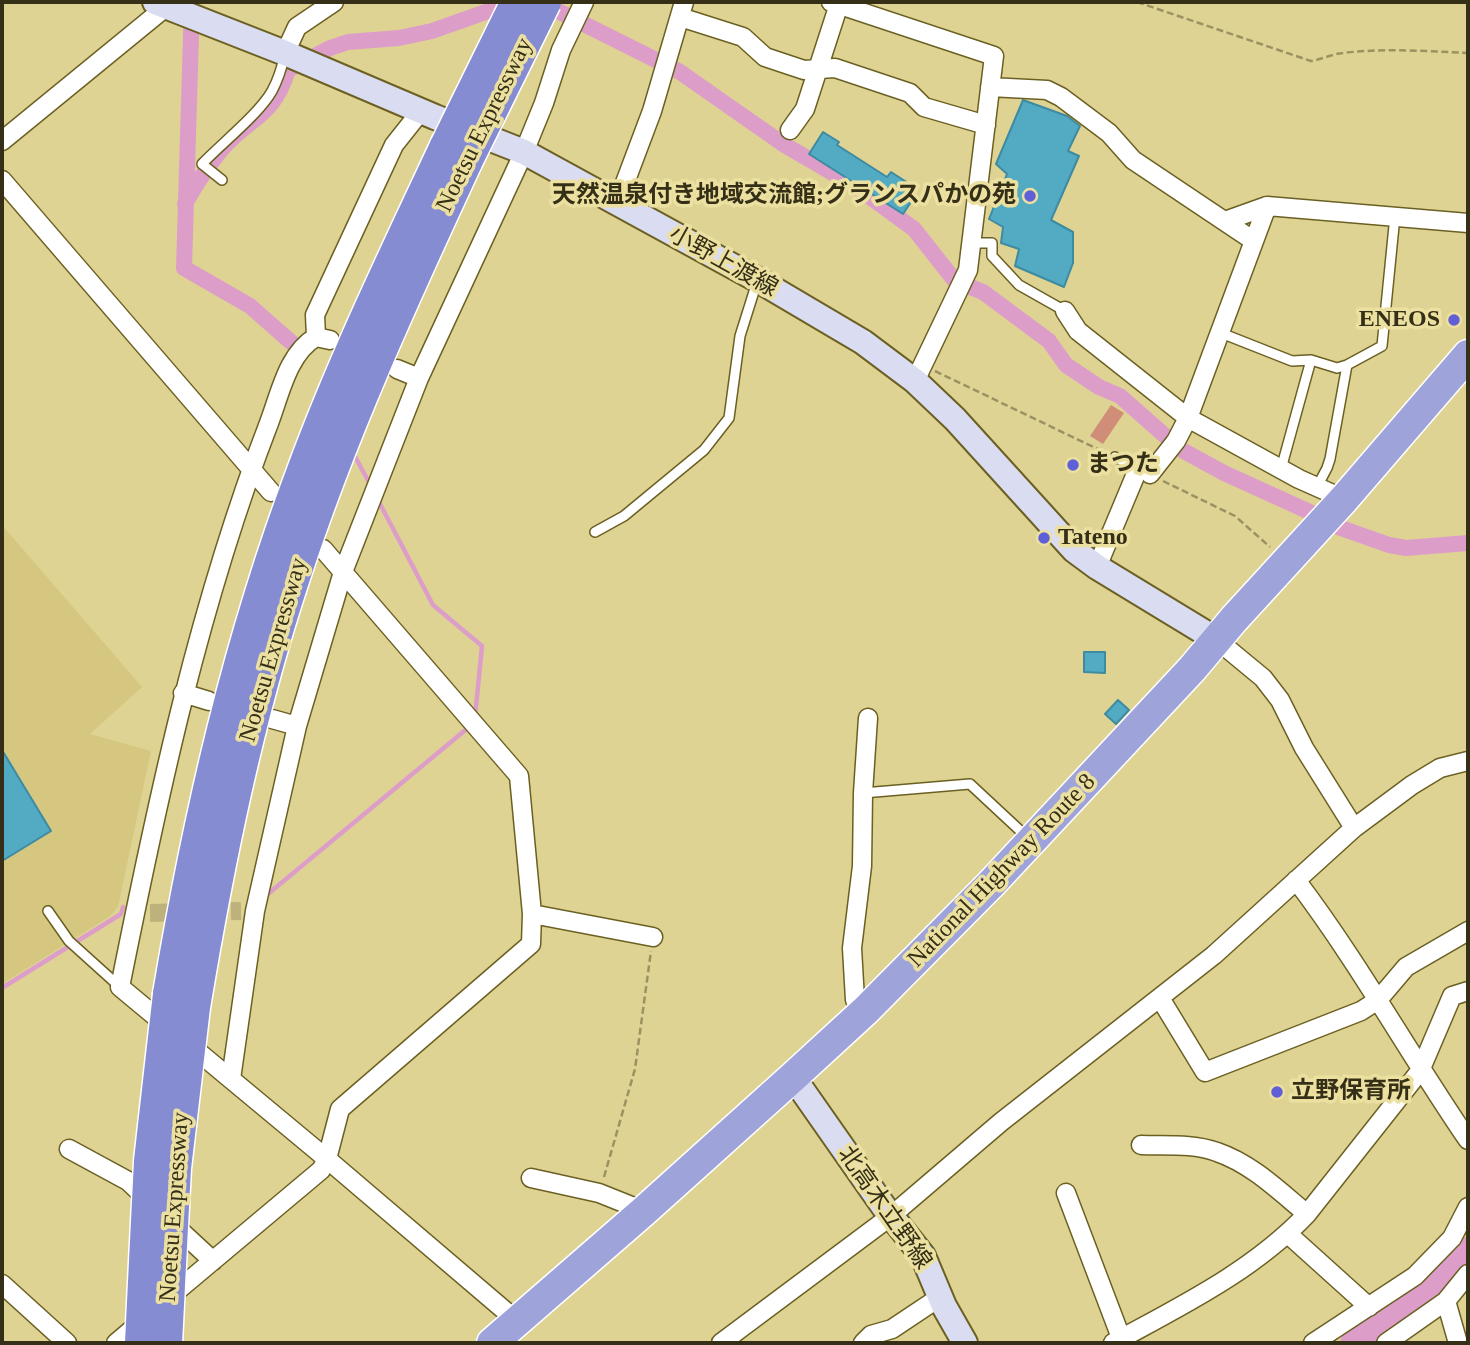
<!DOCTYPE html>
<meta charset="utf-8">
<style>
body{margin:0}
#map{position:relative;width:1470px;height:1345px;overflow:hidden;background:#dfd394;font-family:"Times New Roman",serif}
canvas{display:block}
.frame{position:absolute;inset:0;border:4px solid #342f16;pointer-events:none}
</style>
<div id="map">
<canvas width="1470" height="1345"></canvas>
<div class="frame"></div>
</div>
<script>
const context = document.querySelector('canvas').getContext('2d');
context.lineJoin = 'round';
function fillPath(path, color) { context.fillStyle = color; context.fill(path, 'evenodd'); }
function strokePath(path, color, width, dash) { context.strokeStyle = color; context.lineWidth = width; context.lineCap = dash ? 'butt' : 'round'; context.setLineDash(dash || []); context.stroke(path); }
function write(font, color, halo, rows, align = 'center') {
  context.font = font + ' "Times New Roman","Noto Sans JP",serif'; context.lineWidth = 7; context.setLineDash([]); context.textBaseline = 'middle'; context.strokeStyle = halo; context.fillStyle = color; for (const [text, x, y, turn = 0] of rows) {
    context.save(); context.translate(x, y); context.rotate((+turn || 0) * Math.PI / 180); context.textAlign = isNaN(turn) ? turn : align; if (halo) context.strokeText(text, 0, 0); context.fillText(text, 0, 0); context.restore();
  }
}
const built = new Path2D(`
 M2,525L142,687L90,734L151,751L118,907L109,917L2,984Z`);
const green = new Path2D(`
 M1111,405L1124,413L1103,444L1090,436Z`);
const stream = new Path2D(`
 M352,451L371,486
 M378,500L433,605L482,646L475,717
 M268,894L469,727
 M2,988L121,914L123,907`);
const canal = new Path2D(`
 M192,2L184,268L250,306L292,343
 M540,2L680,72L783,144L855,186L914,229L955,281L983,292L1049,341L1066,365L1099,387L1120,396L1180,449L1224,473L1312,513
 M185,204C196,184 208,166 222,149C251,116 273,118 288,70L330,48L348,42L399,38L432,31L514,2
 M1338,527L1389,545L1406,548L1468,543`);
const river = new Path2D(`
 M1353,1343L1453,1270L1468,1250`);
const building = new Path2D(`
 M1023,100L1067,116L1080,126L1068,151L1079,156L1051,220L1073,232V263L1064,287L1015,266L1019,249L1001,243L1003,227L989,219L1007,174L996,164Z
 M823,132L839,142L837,145L887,177L891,172L908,183L904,189L915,196L903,214L809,154Z
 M1084,652H1105V673L1084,672Z
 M1118,700L1129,710L1116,724L1105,714Z
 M2,750L51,831L2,861Z`);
const minorTunnel = new Path2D(`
 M150,913L241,911`);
const path = new Path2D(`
 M1137,2L1311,61C1323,59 1332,54 1343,53C1384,48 1427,51 1468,53
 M935,371L1106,453
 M1163,481L1235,516L1270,547
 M604,1177L635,1069L651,951`);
const service = new Path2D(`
 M222,180L202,164C221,144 259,114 272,91C278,80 282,67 285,54
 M971,243H992V256L1019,285L1065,311
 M1221,333L1292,361L1311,360L1337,368L1347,365
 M1115,457L1138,469
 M1281,469L1311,360
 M1317,487L1327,468L1330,459L1347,365L1382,346L1395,216
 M595,532L624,516L704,450L729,418L740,336L757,282
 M863,793L970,784L1028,838
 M48,911L69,941L120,987`);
const minor = new Path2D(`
 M831,2L994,56L968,270L915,381
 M680,17L743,37L765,57L804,70L835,68L910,93L924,107L986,125
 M285,53L297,27L334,2
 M990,87L1047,90L1061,97L1109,133L1133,160L1254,241L1188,418L1176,441L1150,474
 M790,130L805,109L839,4
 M2,141L167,6
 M2,180L271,492
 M617,204L652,111L684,2
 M1225,221L1267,206
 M1254,241L1267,206L1468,223
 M1065,311L1078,331L1188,418L1299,479L1344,499
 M316,337L315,315L394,145L421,111
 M330,340L316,337C288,353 280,394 269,423C199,604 158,797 120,987L327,1159L517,1321
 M397,369L419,378
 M1097,567L1138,469
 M1217,640L1263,678L1280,700L1304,748L1354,828
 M183,693L209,701
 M272,719L297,726
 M1296,880C1359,963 1409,1054 1468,1140
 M532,914L653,937
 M1160,998L1205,1072L1361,1011L1378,1000L1406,967L1468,931
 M866,1010L855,1000L852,948L862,866L863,793L868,718
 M231,1079L255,911L297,726L343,572L419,378L524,152L544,103L561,50L584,2
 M1141,1145C1165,1146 1193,1143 1217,1152C1252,1164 1279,1191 1307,1214
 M69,1149L128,1181L149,1201
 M531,1178L599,1193L644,1211
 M1066,1193L1123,1343
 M172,1223L213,1261
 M1288,1234L1369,1307
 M2,1284L67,1343
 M166,1300L321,1170L327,1159L340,1109L531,944L532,914L519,776L323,549
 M1446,1301L1458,1343
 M116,1343L142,1321
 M721,1343L891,1216L1001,1122L1214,955L1354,828L1412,785L1440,768L1468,761
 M863,1343L871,1335L892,1329L940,1297
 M1113,1343C1181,1306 1253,1271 1307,1214L1420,1071L1452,996L1468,991
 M1313,1343L1415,1276L1452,1238L1468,1207
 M1386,1343L1446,1301L1468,1274`);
const secondary = new Path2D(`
 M155,2L285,53L435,117L524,152L758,280L863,342L915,381L955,419L1074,550L1097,567L1217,640
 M793,1077L884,1207L923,1256L944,1306L965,1343`);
const trunk = new Path2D(`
 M492,1343L644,1211L793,1077L866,1010L991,884L1192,669L1234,619L1344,499L1468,355`);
const motorway = new Path2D(`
 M169,994C199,816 239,640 303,471C344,360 396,253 446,146
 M194,1007C218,863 247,719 293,580C340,435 403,298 467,160`);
const motorwayBridge = new Path2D(`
 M446,146L517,2
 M467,160L545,2
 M141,1343L150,1161L169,994
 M166,1343L175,1168L194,1007`);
const markers = [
 [1030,196,7,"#5f5fd7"],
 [1454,320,7,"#5f5fd7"],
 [1073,465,7,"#5f5fd7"],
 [1044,538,7,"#5f5fd7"],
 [1277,1092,7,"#5f5fd7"]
];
const streetNames = [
 ["Noetsu Expressway",485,125,-64],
 ["小野上渡線",723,262,29],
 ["Noetsu Expressway",274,650,-74],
 ["National Highway Route 8",1002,871,-46],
 ["Noetsu Expressway",175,1207,-86],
 ["北高木立野線",884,1208,55]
];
const poiNames = [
 ["天然温泉付き地域交流館;グランスパかの苑",1016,196,"right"],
 ["ENEOS",1440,320,"right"],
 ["まつた",1087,465],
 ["Tateno",1058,538],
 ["立野保育所",1291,1092]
];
fillPath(built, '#d5c780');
fillPath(green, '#d08d78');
strokePath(stream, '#dc9ec8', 4.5);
strokePath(canal, '#dc9ec8', 16);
strokePath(river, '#dc9ec8', 26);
fillPath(building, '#52aac3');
strokePath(building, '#3e8ba1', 2);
strokePath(minorTunnel, '#bdb27b', 18, [18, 9]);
strokePath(service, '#6b6022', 12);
strokePath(minor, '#6b6022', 21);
strokePath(secondary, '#6b6022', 28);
strokePath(trunk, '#fff', 33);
strokePath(motorway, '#fff', 35);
strokePath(path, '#9b9262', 2.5, [7, 3.5]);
strokePath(service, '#fff', 9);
strokePath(minor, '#fff', 18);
strokePath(secondary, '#dadcf1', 24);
strokePath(trunk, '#9ea3da', 30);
strokePath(motorway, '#858cd1', 32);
strokePath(motorwayBridge, '#fff', 35, []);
strokePath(motorwayBridge, '#858cd1', 32);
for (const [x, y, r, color] of markers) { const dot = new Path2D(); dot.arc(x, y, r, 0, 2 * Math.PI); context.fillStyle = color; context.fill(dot); strokePath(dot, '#ece0a1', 2.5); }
write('24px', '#342f16', '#ece0a1', streetNames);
write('bold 24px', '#342f16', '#ece0a1', poiNames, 'left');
</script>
